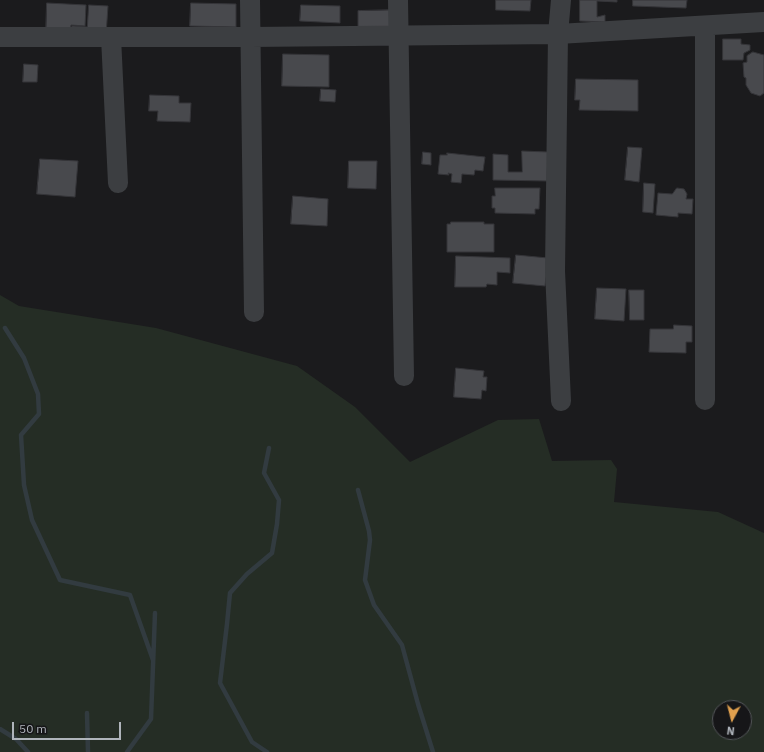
<!DOCTYPE html>
<style>
body{margin:0}
#map{position:relative;width:764px;height:752px;overflow:hidden;background:#1b1b1d;font-family:"IBM Plex Sans",sans-serif}
canvas{display:block}
.north{position:absolute;left:712px;top:700px;width:40px;height:40px;box-sizing:border-box;background:#161618;border:1px solid #535559;border-radius:50%;rotate:187deg;font-size:11px;font-weight:700;line-height:16px;text-align:center;color:#afb4bb}
.north::after{content:'';display:block;margin:auto;width:14px;height:18px;background:#e1a04e;clip-path:polygon(50% 0,100% 100%,50% 72%,0 100%)}
.scale{position:absolute;left:12px;top:722px;width:109px;height:18px;box-sizing:border-box;border:2px solid #afb4bb;border-top:0;padding-left:5px;font-size:12px;line-height:14px;white-space:nowrap;color:#afb4bb;-webkit-text-stroke:3px #161618;paint-order:stroke}
</style>
<div id="map">
<canvas width="764" height="752"></canvas>
<div class="north">N</div>
<div class="scale">50 m</div>
</div>
<script>
const context = document.querySelector('canvas').getContext('2d');
context.lineJoin = 'round';
function fillPath(path, color) { context.fillStyle = color; context.fill(path, 'evenodd'); }
function strokePath(path, color, width, dash) { context.strokeStyle = color; context.lineWidth = width; context.lineCap = dash ? 'butt' : 'round'; context.setLineDash(dash || []); context.stroke(path); }
const green = new Path2D(`
 M0,295L19,306L156,328L297,366L355,407L410,462L498,420L539,419L552,461L611,460L617,469L614,502L718,512L764,533V752H0ZM720,708H744V732H720Z`);
const stream = new Path2D(`
 M5,328L24,358L38,394L39,414L21,435L24,485L32,520L60,580L130,595L153,660
 M358,490L369,531L370,540L365,580L374,605L402,645L418,704L433,752
 M87,713L88,752
 M0,729L16,739L28,752
 M127,752L151,719L155,613
 M267,752L252,742L220,683L227,624L230,593L247,574L272,553L277,524L279,500L264,473L269,448`);
const building = new Path2D(`
 M496,0H531L530,11L496,10Z
 M580,0H617V2L597,1V17L605,15V22L580,21Z
 M633,0H687L686,8L633,6Z
 M47,3L86,5L85,26L71,25L70,34L46,33Z
 M191,3L236,4V27L190,26Z
 M89,5L108,6L106,35L71,33L72,26L87,27Z
 M301,5L340,6V23L300,21Z
 M394,10V31L358,32V11Z
 M723,39H741V44L750,45V50L744,53L743,60H723Z
 M753,52L764,55V93L760,96L751,93L746,85V78L744,77L743,63L747,62V56Z
 M283,54L329,55V87L282,86Z
 M24,64L38,65L37,82H23Z
 M576,79L638,80V111L579,110L580,100H575Z
 M321,89L336,90L335,102L320,101Z
 M150,95L179,96V103H191L190,122L157,121L158,111H149Z
 M628,147L642,148L639,182L625,180Z
 M522,151L548,152L547,181L493,180V154L508,155V172H522Z
 M423,152L431,153V165L422,164Z
 M447,153L485,157L483,171L475,170L474,175L462,174L461,183L451,182L452,174L448,173L449,175L438,174L440,155H447Z
 M40,159L78,161L75,197L37,194Z
 M349,161H377L376,189L348,188Z
 M644,183L655,184L653,213L643,212Z
 M495,188H540L539,209H535V214L495,213V208H492V196H495Z
 M677,188L684,189L687,194L686,199H693L692,214L678,213V217L656,215L658,193L672,194Z
 M293,196L328,199L327,226L291,224Z
 M451,222H484V224H494V252H447V224H450Z
 M516,255L548,258L545,286L513,283Z
 M456,256L510,258V273L497,272V285L487,284L486,287H455Z
 M597,288L626,289L624,321L595,319Z
 M629,290H644V320H630Z
 M674,325L692,326V342H686V353L649,352L650,329H673Z
 M456,368L484,371L483,377H487L486,391L482,390L481,399L454,397Z`);
const minor = new Path2D(`
 M250,0L254,312
 M398,0L404,376
 M561,0L558,34L555,271L561,401
 M705,26V400
 M0,37H250L558,34L764,22
 M111,37L118,183`);
fillPath(green, '#252d25');
strokePath(stream, '#323b40', 4.5);
fillPath(building, '#48494d');
strokePath(building, '#353539', 1);
strokePath(minor, '#3c3e41', 20);
</script>
